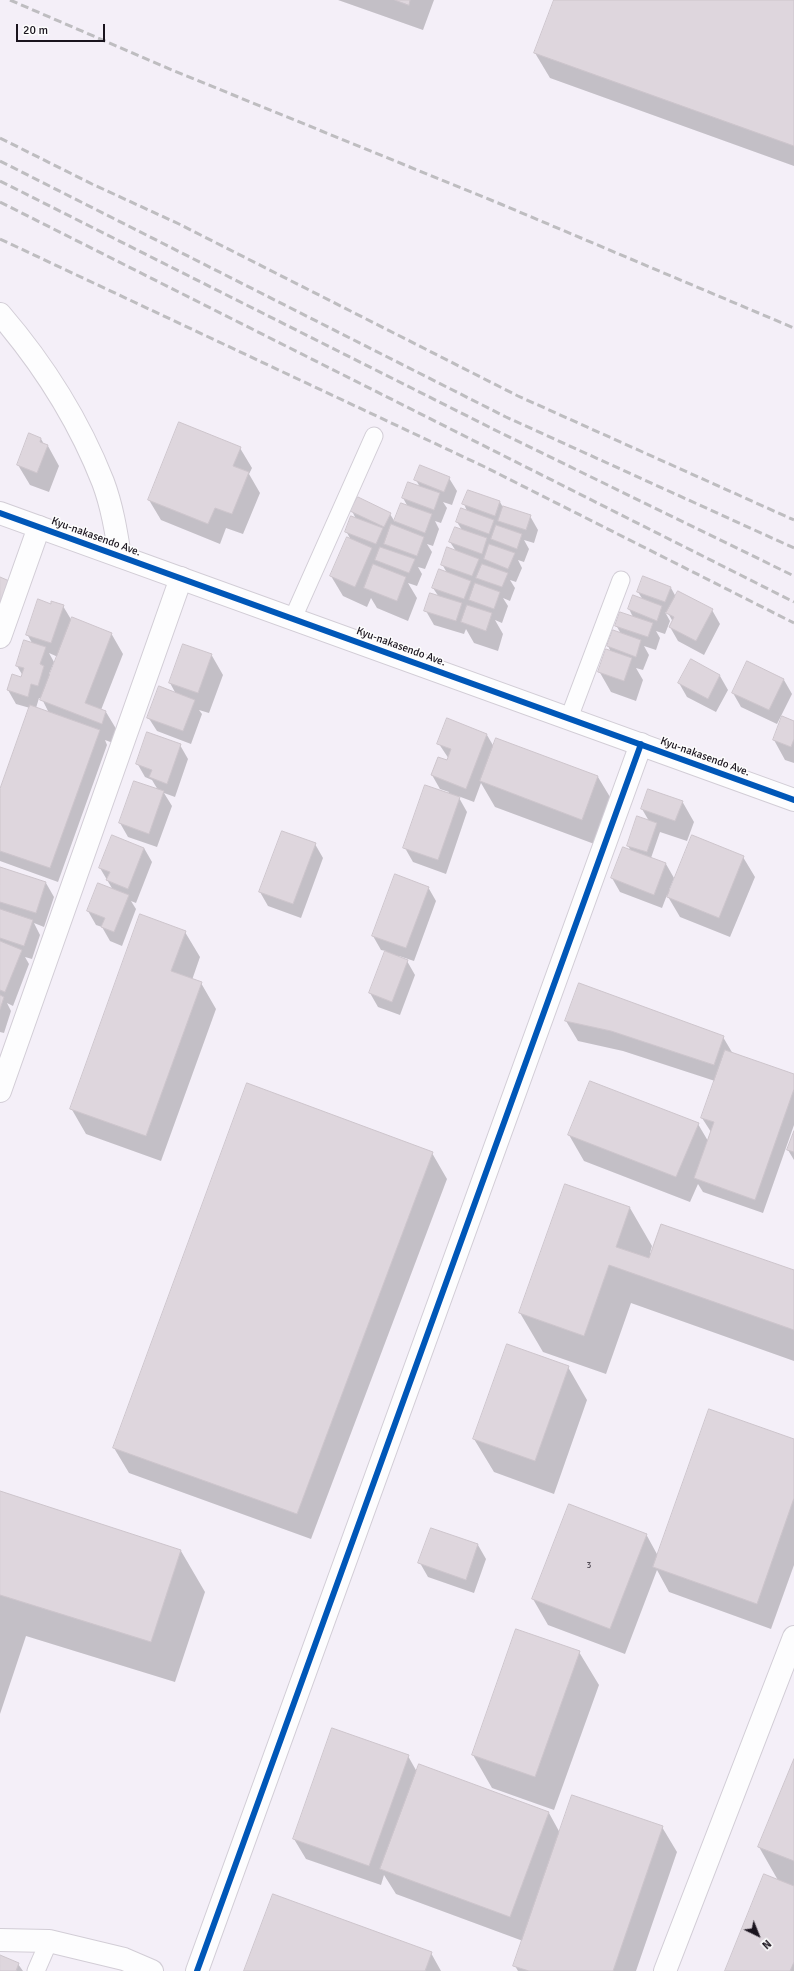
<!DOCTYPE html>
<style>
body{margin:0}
#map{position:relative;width:794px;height:1971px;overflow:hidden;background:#f4eff8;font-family:Signika,sans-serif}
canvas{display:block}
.north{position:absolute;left:738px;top:1915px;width:40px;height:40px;-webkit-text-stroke:3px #fdfdfd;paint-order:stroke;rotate:137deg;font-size:11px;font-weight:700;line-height:16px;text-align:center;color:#1a141e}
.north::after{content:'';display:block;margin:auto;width:14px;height:18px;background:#1a141e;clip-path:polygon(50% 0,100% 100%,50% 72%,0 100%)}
.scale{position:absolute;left:16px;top:24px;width:89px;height:18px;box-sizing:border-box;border:2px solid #1a141e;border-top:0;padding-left:5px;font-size:12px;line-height:14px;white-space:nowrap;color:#1a141e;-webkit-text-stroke:3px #fdfdfd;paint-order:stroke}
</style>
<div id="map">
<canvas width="794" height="1971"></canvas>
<div class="north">N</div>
<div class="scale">20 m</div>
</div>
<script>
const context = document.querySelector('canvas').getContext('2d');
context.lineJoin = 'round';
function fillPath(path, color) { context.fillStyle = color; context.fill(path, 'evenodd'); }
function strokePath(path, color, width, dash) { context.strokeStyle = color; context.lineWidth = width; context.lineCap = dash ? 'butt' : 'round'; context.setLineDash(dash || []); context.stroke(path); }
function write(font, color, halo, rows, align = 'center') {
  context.font = font + ' Signika,sans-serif'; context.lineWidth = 3; context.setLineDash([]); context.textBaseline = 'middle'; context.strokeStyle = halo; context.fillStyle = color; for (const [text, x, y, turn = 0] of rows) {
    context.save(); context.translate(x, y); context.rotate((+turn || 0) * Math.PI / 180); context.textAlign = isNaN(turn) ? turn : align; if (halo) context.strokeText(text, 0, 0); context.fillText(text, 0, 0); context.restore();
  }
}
const shadow = new Path2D(`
 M338,0H434L423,30Z
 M555,0H794V166L550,78L535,53Z
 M41,439L44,444L48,446L59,466L49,492L30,485L18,465Z
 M240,448L252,468L249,474L260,493L243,534L226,528L220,544L161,520L149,500Z
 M449,478L457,491L452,505L443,502L447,508L441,523L435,521L439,529L433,546L427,544L432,552L425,569L418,567L422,574L417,586L408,583L417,598L408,621L377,608L371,598L367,607L343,596L331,576L351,540L346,531L356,519L352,511L390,514L395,522L402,504L408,507L403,498L420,487L416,480Z
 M500,502L504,509L530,516L538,530L534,543L524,540L529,549L524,562L518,560L522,568L516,582L510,580L515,588L510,601L503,598L508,606L502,623L495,620L503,634L498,651L474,643L466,629L464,634L434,625L426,611L439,597L433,588L447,573L442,564L456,551L450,542L462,530L457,522L467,511L464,504Z
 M671,588L676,597L712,610L720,624L704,655L678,641L670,627L673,622L668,613L665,612L670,621L665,634L656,631L660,638L656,650L644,646L649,655L643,670L636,668L643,680L636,701L611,692L599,671L611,652L608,646L621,634L616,625L633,617L629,609L634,596L643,600L638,592Z
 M51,605L63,606L72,621L111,633L123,654L101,710L106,712L118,732L113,743L105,740L107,745L58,882L0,861V792L30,708L16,704L8,690L22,678L23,676L17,666L32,643L27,634ZM49,653L58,657L51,675L49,674L54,662ZM39,698L42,699L49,713L36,708Z
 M211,654L223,675L209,713L199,710L202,714L191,744L157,731L148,717L176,694L170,683Z
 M691,661L720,676L728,690L716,712L687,697L679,683Z
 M784,680L792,694L777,724L741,707L733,693Z
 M794,722V763L785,760L774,740Z
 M487,735L494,747L497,739L598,777L613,802L597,845L495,807L481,783L474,802L458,796L467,812L446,874L413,862L405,848L449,792L440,789L432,775L448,762L449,759L439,744Z
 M180,745L188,759L175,797L164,793L172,806L157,847L128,837L120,823L158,790L152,780L145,777L137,763Z
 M682,801L694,822L687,841L660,832L651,858L666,864L674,878L669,890L671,891L743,857L755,877L730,937L680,917L667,895L662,908L620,892L612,878L623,848L631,851L628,846L649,821L642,809Z
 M315,844L323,858L301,918L268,906L260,892Z
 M144,848L152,862L136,903L131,901L136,909L122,946L110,941L102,927L96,925L88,911L113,890L100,868Z
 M0,868L46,883L54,897L44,927L34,923L40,935L32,959L25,957L29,964L13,1006L7,1003L11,1011L4,1033L0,1032Z
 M428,887L436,901L414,961L399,956L398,958L407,961L415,975L400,1015L378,1007L370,993L386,951L381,950L373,936Z
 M185,932L200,957L192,980L201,983L216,1009L161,1161L86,1134L71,1108Z
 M566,1021L723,1037L733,1054L794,1075V1125L763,1213L703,1192L698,1184L690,1202L584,1161L569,1135L698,1124L708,1141L711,1132L702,1118L715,1081L623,1051L578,1041Z
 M794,1134V1160L788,1150Z
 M432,1153L447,1179L311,1539L129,1473L114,1448Z
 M630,1208L652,1246L650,1253L794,1271V1361L631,1303L606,1374L543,1352L520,1313Z
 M568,1367L587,1400L554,1494L494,1472L474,1439Z
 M794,1440V1565L771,1629L669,1592L657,1570L625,1654L548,1625L533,1599L646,1534L658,1556Z
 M0,1492L181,1551L205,1592L175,1682L26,1636L0,1714Z
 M478,1545L486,1559L474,1593L428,1577L420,1563Z
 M579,1652L599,1685L554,1810L492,1788L473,1755Z
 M408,1756L417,1772L419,1765L549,1813L560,1833L662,1827L677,1852L636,1971H518L515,1966L523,1941L396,1894L384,1875L381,1885L306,1859L294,1839Z
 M794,1761V1971H726L779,1882L759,1847Z
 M431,1953L441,1971H245Z
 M0,1957L18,1964L23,1971H0Z`);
const building = new Path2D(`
 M395,0H410L409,5Z
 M554,0H794V146L534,53Z
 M179,422L241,447L233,466L249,472L232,514L215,508L208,524L148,500Z
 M29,433L41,438L40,442L48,445L37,473L17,465Z
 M420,465L450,477L444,492L414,480Z
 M408,482L440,493L434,510L402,498Z
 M468,490L500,501L495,516L462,504Z
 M358,497L391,513L384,527L350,511Z
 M401,503L432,514L425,533L394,521Z
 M503,506L531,515L526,530L498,521Z
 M461,508L494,520L489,534L456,522Z
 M351,516L383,528L376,544L345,532Z
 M391,524L424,537L417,556L384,544Z
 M496,525L522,534L517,549L491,539Z
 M455,527L487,538L482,554L449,542Z
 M347,537L372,548L355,587L330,576Z
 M489,544L515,553L508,569L484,559Z
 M380,547L415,559L409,573L375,560Z
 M447,547L479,559L472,576L441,565Z
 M373,564L406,577L397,601L364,588Z
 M482,564L508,573L502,587L476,578Z
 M439,569L471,581L464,599L432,588Z
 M643,576L671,587L665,602L637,592Z
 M0,577L14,583L0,614Z
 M475,583L500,592L494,609L469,600Z
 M678,591L713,609L696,641L669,627L674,617L666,613Z
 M430,593L462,603L456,621L424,611Z
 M633,595L662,606L657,621L628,609Z
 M38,599L51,604V601L64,605L51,643L26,635Z
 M467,605L492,613L486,631L461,622Z
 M620,612L653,623L648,637L615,626Z
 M72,617L112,633L85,703L106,711L102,724L40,700Z
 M613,630L641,640L636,657L607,646Z
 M24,640L46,647L40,664L44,666L38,686L31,684L28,697L7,690L12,674L21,677L24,668L16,666Z
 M183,644L212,654L198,693L169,683Z
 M606,649L632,658L624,681L598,672Z
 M691,659L720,675L708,699L678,683Z
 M747,661L784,679L769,710L732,693Z
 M159,686L195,700L183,731L147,718Z
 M30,705L100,730L50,868L0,851V789Z
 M782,716L794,721V739L791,747L773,740Z
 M447,718L487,734L466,789L431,775L438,757L447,760L451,749L437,744Z
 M147,732L181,744L167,784L149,777L152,770L136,764Z
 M496,738L598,776L582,820L480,781Z
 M134,781L164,791L149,834L119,823Z
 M425,785L460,797L438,860L403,848Z
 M648,789L683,801L675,821L641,809Z
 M637,816L657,823L647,852L627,846Z
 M282,831L316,843L293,904L259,892Z
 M112,835L144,848L128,889L106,880L110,872L99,868Z
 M692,835L744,856L719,918L667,897Z
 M623,847L666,863L654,895L611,878Z
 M0,867L46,882L36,913L0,902Z
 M395,874L429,887L406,948L372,936Z
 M98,883L129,895L114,932L101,927L105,918L87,911Z
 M0,909L33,920L24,946L0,938Z
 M140,914L186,931L171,971L202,982L146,1136L70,1109Z
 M0,941L22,950L5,992L0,990Z
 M385,951L408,960L392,1002L369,993Z
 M579,983L724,1036L714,1065L611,1031L565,1021Z
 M0,995L4,997L0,1009Z
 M725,1050L794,1074V1089L755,1200L694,1178L714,1122L701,1118Z
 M590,1081L699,1123L676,1177L568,1135Z
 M247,1083L433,1152L297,1514L113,1448Z
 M794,1131V1152L787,1150Z
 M565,1184L630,1207L616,1247L649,1258L661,1224L794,1270V1330L609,1265L584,1336L519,1313Z
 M507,1344L569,1366L535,1461L473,1439Z
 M709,1409L794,1439V1498L757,1604L653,1567Z
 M0,1491L181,1550L151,1642L0,1595Z
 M569,1504L647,1534L610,1629L532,1599Z
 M431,1528L478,1544L466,1580L418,1563Z
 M516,1629L580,1651L535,1777L472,1755Z
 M332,1728L409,1755L369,1866L293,1839Z
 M794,1759V1861L758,1847Z
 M419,1764L549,1812L510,1917L380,1869Z
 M572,1795L663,1826L613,1971H529L513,1966Z
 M764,1874L794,1886V1962L790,1971H725Z
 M273,1894L432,1952L425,1971H244Z
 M0,1955L19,1963L16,1971H0Z`);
const service = new Path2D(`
 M293,618L374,436
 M569,718L621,580
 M36,1971L49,1941`);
const minor = new Path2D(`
 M0,637L39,527
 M0,1091L181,578
 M0,1940L49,1941L124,1959L152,1971
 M197,1971L641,744`);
const tertiary = new Path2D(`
 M0,314C43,364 79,421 103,482C112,506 116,531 120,556
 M665,1971L794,1637`);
const secondary = new Path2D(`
 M0,513L794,800`);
const rail = new Path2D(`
 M10,0L172,70L503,205L794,328
 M0,138L92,184L179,224L518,396L794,520
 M0,161L506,417L794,548
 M0,181L499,432L794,576
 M0,202L794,602
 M0,239L485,467L794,623`);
const cycleway = new Path2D(`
 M0,513L794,800
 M197,1971L641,744`);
const numberNames = [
 ["3",589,1566]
];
const streetNames = [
 ["Kyu-nakasendo Ave.",96,537,20],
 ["Kyu-nakasendo Ave.",401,647,20],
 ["Kyu-nakasendo Ave.",705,757,20]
];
fillPath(shadow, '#0003');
fillPath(building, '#ded6dd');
strokePath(building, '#cdc5cc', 1);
strokePath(service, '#d2cdd6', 19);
strokePath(minor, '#d2cdd6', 24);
strokePath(tertiary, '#d2cdd6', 24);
strokePath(secondary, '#d2cdd6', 24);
strokePath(service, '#fdfdfe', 17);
strokePath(minor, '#fdfdfe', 22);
strokePath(tertiary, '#fdfdfe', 22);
strokePath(secondary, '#fdfdfe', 22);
strokePath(rail, '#bebdc0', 3, [8, 4]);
strokePath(cycleway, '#0057b8', 6);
write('9px', '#4e4851', null, numberNames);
write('11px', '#1a141e', '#fdfdfd', streetNames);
</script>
